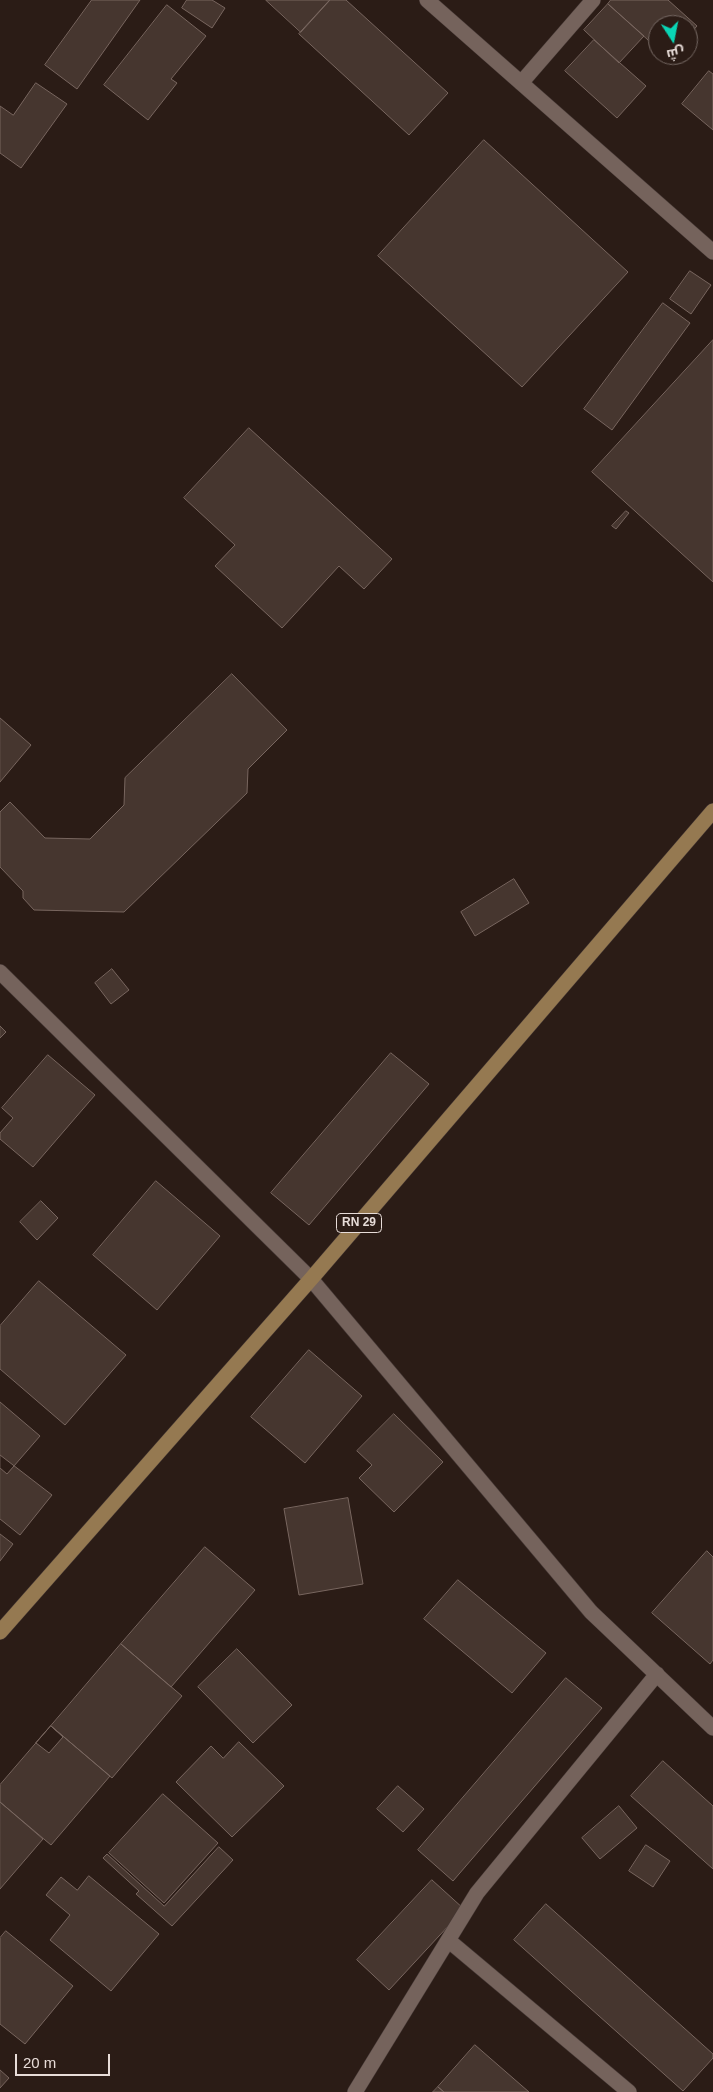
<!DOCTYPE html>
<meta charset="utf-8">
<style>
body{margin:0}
#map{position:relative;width:713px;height:2092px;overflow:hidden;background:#2b1c16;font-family:Helvetica,Cairo,sans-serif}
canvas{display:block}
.north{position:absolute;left:648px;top:15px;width:50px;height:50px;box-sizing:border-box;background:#2b1c16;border:1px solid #766964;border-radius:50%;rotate:169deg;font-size:14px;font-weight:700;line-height:20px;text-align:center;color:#e7dcd8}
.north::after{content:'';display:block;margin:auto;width:18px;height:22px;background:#0ad5b5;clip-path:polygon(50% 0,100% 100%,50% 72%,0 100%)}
.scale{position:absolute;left:15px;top:2054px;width:95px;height:22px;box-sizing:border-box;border:2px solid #e7dcd8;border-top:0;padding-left:6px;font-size:15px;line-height:18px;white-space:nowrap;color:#e7dcd8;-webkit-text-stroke:4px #2b1c16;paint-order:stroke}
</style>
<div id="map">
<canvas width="713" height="2092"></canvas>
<div class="north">ش</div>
<div class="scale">20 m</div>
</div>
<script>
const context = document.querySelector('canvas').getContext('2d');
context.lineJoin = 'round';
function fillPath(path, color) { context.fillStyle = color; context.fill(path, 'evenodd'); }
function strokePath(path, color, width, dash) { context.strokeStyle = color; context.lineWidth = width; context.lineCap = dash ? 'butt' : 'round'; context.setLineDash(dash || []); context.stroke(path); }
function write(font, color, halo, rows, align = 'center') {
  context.font = font + ' Helvetica,sans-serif'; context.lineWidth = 4; context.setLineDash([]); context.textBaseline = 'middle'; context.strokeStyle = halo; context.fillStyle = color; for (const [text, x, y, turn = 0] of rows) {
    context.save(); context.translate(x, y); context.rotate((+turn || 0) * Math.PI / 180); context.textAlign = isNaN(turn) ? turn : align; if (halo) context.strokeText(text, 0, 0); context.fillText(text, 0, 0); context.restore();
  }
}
const building = new Path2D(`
 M92,0H140L77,89L45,65Z
 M187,0H212L225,8L212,28L182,8Z
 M266,0H330L301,32Z
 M330,0H346L448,93L409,135L299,34Z
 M611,0H668L697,26L688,36V25H658V49L608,4Z
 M608,4L644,36L619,63L584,30Z
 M167,5L206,36L171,79L177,83L148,120L104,85Z
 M594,40L646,86L617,118L565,71Z
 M709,71L713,74V130L682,104Z
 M36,83L67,104L21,168L0,153V106L13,115Z
 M484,140L628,272L522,387L378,256Z
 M690,271L711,285L691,314L670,299Z
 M663,303L690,323L612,430L584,409Z
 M713,340V582L592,472Z
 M249,428L392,559L364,589L339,566L282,628L215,566L235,545L184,498Z
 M626,511L629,513L616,529L612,526Z
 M232,674L287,730L248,769L247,793L124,912L34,910L23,898V891L0,867V812L10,802L45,838L90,839L124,805L125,778Z
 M0,718L31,745L0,782Z
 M514,879L529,903L475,936L461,912Z
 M112,969L129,990L111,1004L95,983Z
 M0,1026L6,1032L0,1038Z
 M391,1053L429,1084L309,1225L271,1193Z
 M48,1055L95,1095L33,1167L0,1139V1133L13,1118L2,1108Z
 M156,1181L220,1236L157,1310L93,1255Z
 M41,1201L58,1218L37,1240L20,1222Z
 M39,1281L126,1355L65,1425L0,1369V1326Z
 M309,1350L362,1396L305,1463L251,1417Z
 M0,1402L40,1436L7,1474L0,1468Z
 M394,1414L443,1462L394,1512L359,1478L372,1465L357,1451Z
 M0,1455L52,1495L20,1535L0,1519Z
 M348,1498L363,1584L299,1595L284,1509Z
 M0,1534L13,1544L0,1561Z
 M205,1547L255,1590L171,1687L121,1644Z
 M707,1551L713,1557V1660L710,1664L652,1613Z
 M458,1580L546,1653L512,1693L424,1619Z
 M121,1644L182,1696L112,1778L51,1726Z
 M237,1649L292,1705L253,1743L198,1687Z
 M566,1678L602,1708L453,1881L418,1850Z
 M51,1726L110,1776L51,1845L0,1802V1785Z
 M51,1726L63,1737L49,1753L36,1743Z
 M239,1742L284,1786L232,1837L176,1782L211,1746L223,1758Z
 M663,1761L713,1806V1869L631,1796Z
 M398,1786L424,1809L403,1832L377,1809Z
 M163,1794L218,1843L164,1903L109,1853Z
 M0,1802L43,1839L0,1889Z
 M619,1806L637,1828L600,1859L582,1838Z
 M646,1845L670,1861L653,1887L629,1871Z
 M219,1847L233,1860L172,1926L136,1894L139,1891L103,1858L107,1854L164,1906Z
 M89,1876L159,1934L111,1991L50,1940L70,1915L46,1895L61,1877L77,1890Z
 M432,1880L464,1909L389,1990L357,1960Z
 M546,1904L713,2054V2058L683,2091L514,1940Z
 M6,1931L73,1986L25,2044L0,2024V1938Z
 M475,2045L529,2092H444L438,2087Z
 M0,2070L9,2078L0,2088Z
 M438,2087L444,2092H433Z`);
const minor = new Path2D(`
 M427,0L713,252
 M521,83L593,0
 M0,972L311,1279L591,1612L713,1728
 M448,1940L629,2092
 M355,2092L477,1893L657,1674`);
const primary = new Path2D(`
 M0,1632L311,1279L713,811`);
const shields = [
 [359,1223,45]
];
const shieldNames = [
 ["RN 29",359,1223]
];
fillPath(building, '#46362f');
strokePath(building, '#78665f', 1);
strokePath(minor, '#463936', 16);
strokePath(primary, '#463936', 16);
strokePath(minor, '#75635c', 15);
strokePath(primary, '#957951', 15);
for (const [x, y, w] of shields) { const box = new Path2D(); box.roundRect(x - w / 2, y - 9.5, w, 19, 4); context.fillStyle = '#2b1c16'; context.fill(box); strokePath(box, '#e7dcd8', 1); }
write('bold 12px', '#e7dcd8', null, shieldNames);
</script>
